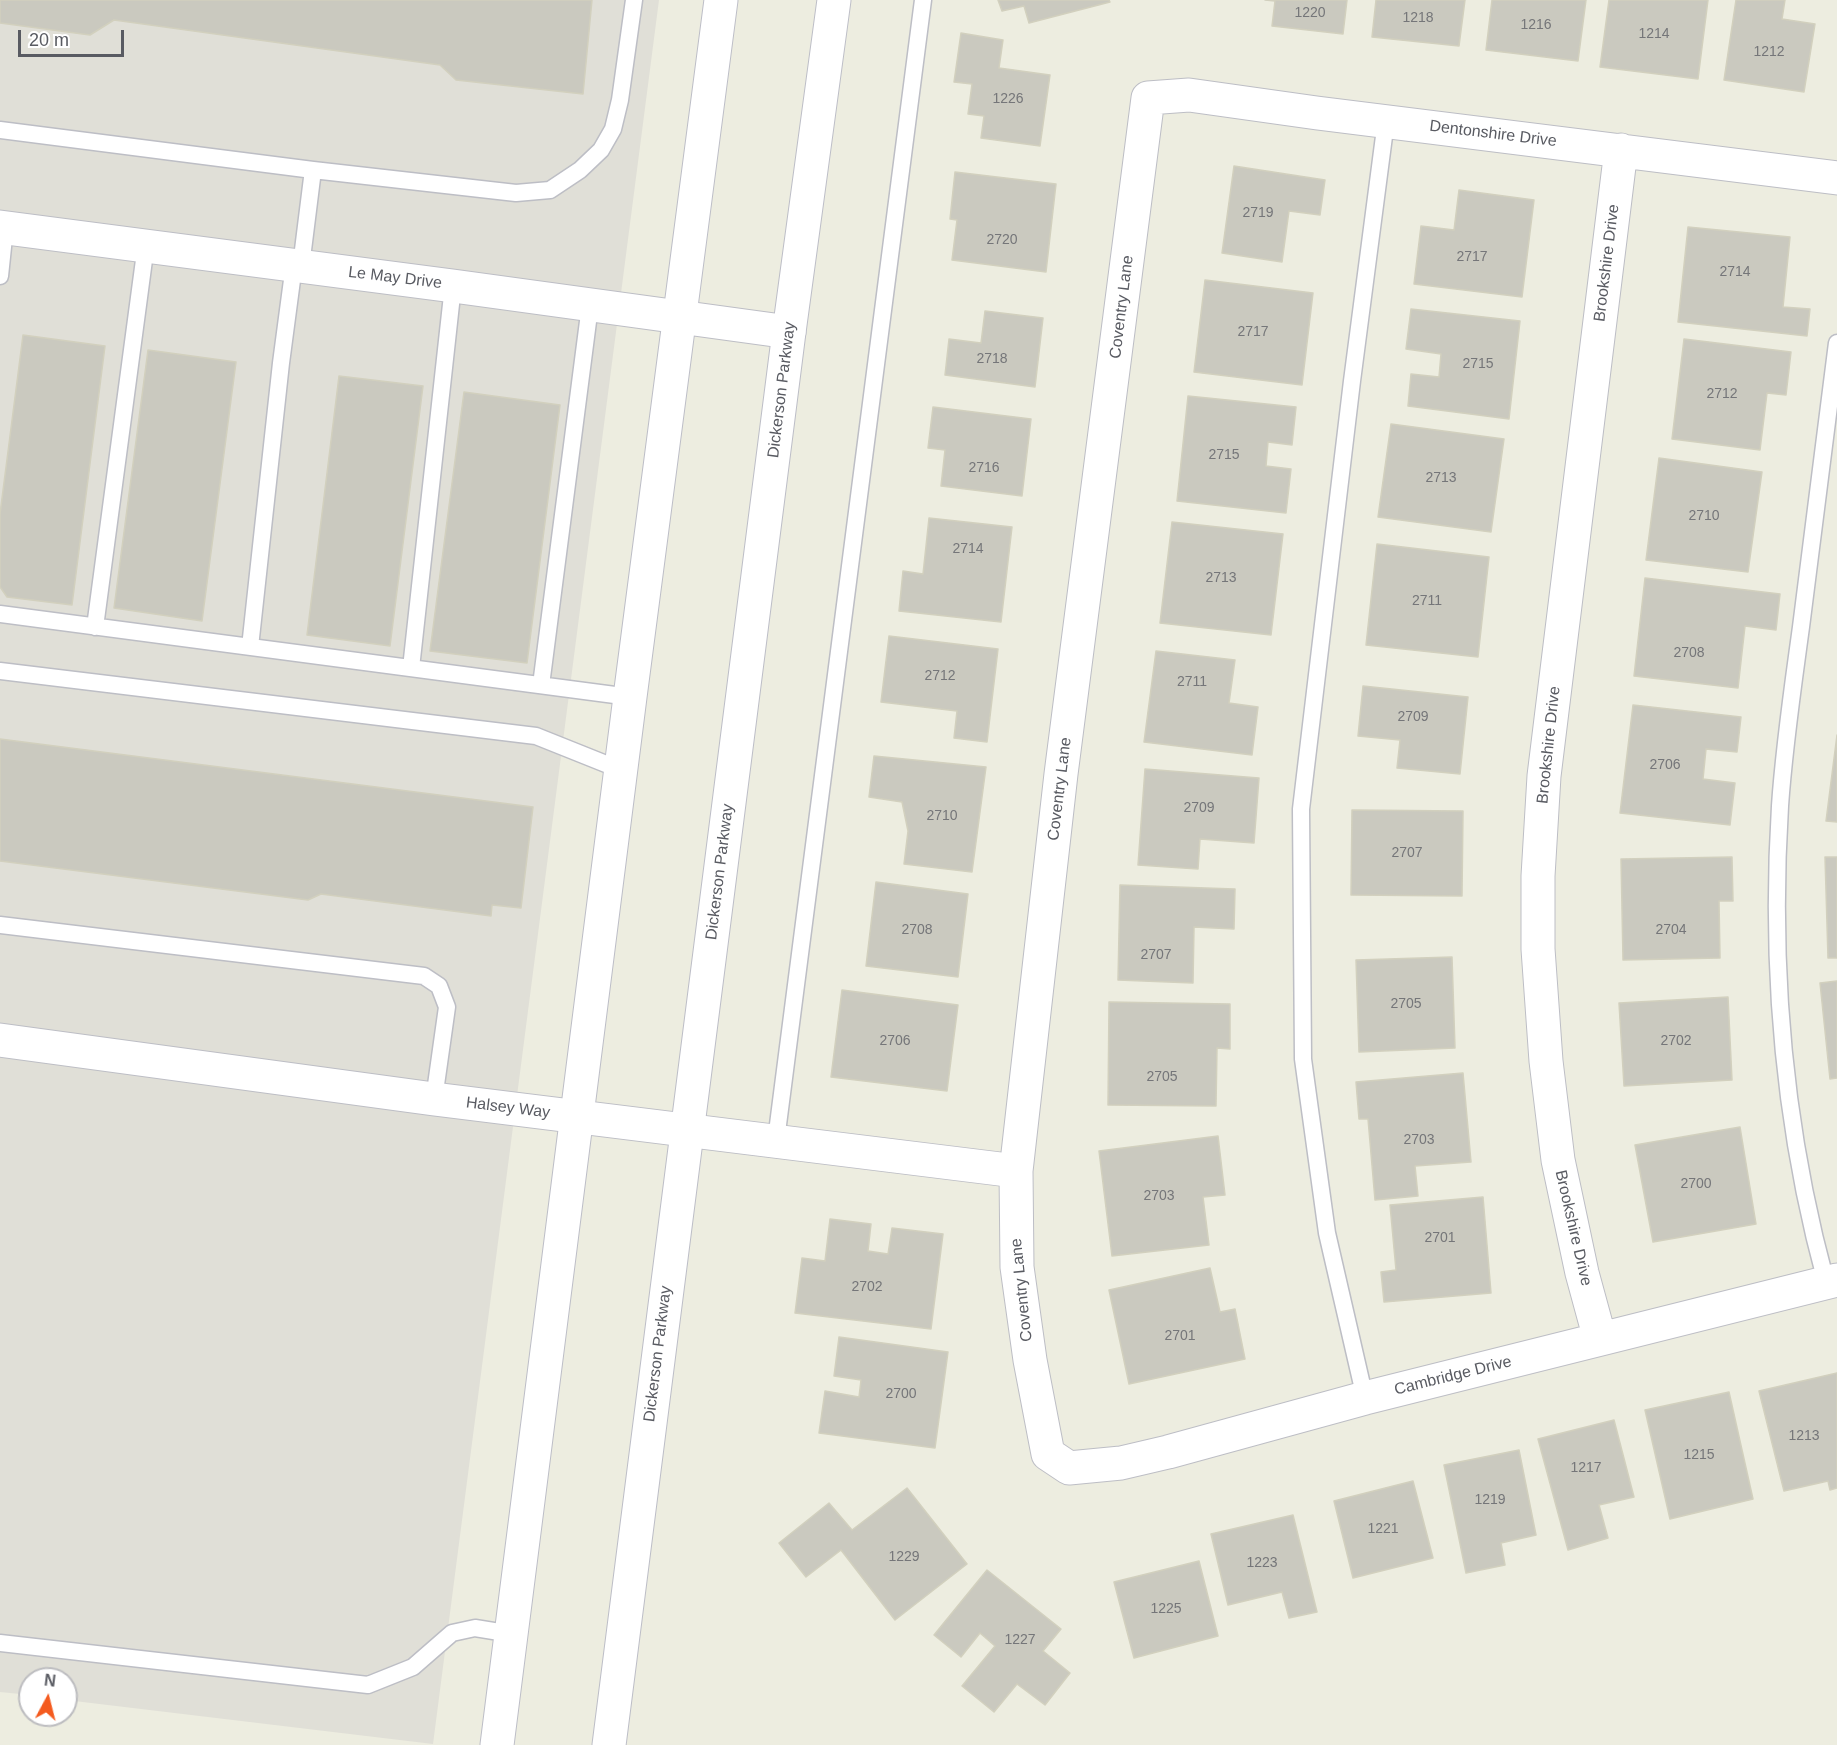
<!DOCTYPE html>
<style>
body{margin:0}
#map{position:relative;width:1837px;height:1745px;overflow:hidden;background:#edede0;font-family:Helvetica,sans-serif}
canvas{display:block}
.north{position:absolute;left:18px;top:1667px;width:60px;height:60px;box-sizing:border-box;background:#fff;border:2px solid #bdbdc0;border-radius:50%;rotate:7deg;font-size:16px;font-weight:700;line-height:24px;text-align:center;color:#595b62}
.north::after{content:'';display:block;margin:auto;width:21px;height:27px;background:#f45b1f;clip-path:polygon(50% 0,100% 100%,50% 72%,0 100%)}
.scale{position:absolute;left:18px;top:30px;width:106px;height:27px;box-sizing:border-box;border:3px solid #595b62;border-top:0;padding-left:8px;font-size:18px;line-height:21px;white-space:nowrap;color:#595b62;-webkit-text-stroke:4px #fff;paint-order:stroke}
</style>
<div id="map">
<canvas width="1837" height="1745"></canvas>
<div class="north">N</div>
<div class="scale">20 m</div>
</div>
<script>
const context = document.querySelector('canvas').getContext('2d');
context.lineJoin = 'round';
function fillPath(path, color) { context.fillStyle = color; context.fill(path, 'evenodd'); }
function strokePath(path, color, width, dash) { context.strokeStyle = color; context.lineWidth = width; context.lineCap = dash ? 'butt' : 'round'; context.setLineDash(dash || []); context.stroke(path); }
function write(font, color, halo, rows, align = 'center') {
  context.font = font + ' Helvetica,sans-serif'; context.lineWidth = 5; context.setLineDash([]); context.textBaseline = 'middle'; context.strokeStyle = halo; context.fillStyle = color; for (const [text, x, y, turn = 0] of rows) {
    context.save(); context.translate(x, y); context.rotate((+turn || 0) * Math.PI / 180); context.textAlign = isNaN(turn) ? turn : align; if (halo) context.strokeText(text, 0, 0); context.fillText(text, 0, 0); context.restore();
  }
}
const industrial = new Path2D(`
 M0,0H659L433,1744L66,1700V1679H30V1695L0,1692Z`);
const building = new Path2D(`
 M0,0H592L583,94L456,80L440,65L114,20L90,35L0,23Z
 M998,0H1109L1110,2L1029,23L1024,6L1002,11Z
 M1265,0H1347L1343,34L1272,26L1275,1Z
 M1376,0H1465L1459,46L1372,37Z
 M1492,0H1586L1578,61L1486,50Z
 M1609,0H1708L1698,79L1600,67Z
 M1736,0H1785L1782,19L1815,24L1804,92L1724,80Z
 M961,33L1003,40L999,68L1050,75L1040,146L981,138L984,116L968,114L972,84L954,82Z
 M1234,166L1325,180L1320,215L1289,211L1282,262L1222,253Z
 M955,172L1056,184L1046,272L952,260L957,220L950,219Z
 M1459,190L1534,200L1522,297L1414,284L1421,226L1454,230Z
 M1688,227L1790,237L1783,307L1810,309L1807,336L1678,322Z
 M1205,280L1313,293L1302,385L1194,372Z
 M1411,309L1520,321L1509,419L1408,406L1411,374L1439,377L1441,354L1406,349Z
 M985,311L1043,318L1035,387L945,375L949,339L981,343Z
 M23,335L105,346L72,605L7,597L0,587V514Z
 M1684,339L1791,352L1786,395L1767,393L1760,450L1672,439Z
 M148,350L236,362L202,621L114,608Z
 M339,376L423,386L390,646L307,635Z
 M464,392L560,405L527,663L430,651Z
 M1188,396L1296,407L1292,445L1268,442L1266,466L1291,469L1286,513L1177,501Z
 M933,407L1031,419L1022,496L941,486L945,450L928,448Z
 M1391,424L1504,439L1491,532L1378,517Z
 M1659,458L1762,472L1748,572L1646,560Z
 M929,518L1012,527L1001,622L899,611L903,571L923,574Z
 M1172,522L1283,534L1271,635L1160,623Z
 M1377,544L1489,557L1478,657L1366,645Z
 M1645,578L1780,594L1776,630L1745,626L1738,688L1634,676Z
 M889,636L998,649L987,742L954,738L957,711L881,702Z
 M1156,651L1235,660L1229,703L1258,707L1252,755L1144,742Z
 M1363,686L1468,697L1460,774L1397,768L1400,740L1358,736Z
 M1633,705L1741,717L1737,752L1706,749L1703,779L1735,783L1730,825L1620,813Z
 M1837,735V822L1826,821Z
 M0,739L533,807L521,908L492,905L491,916L321,894L308,900L0,861Z
 M874,756L986,767L972,872L904,864L908,831L902,802L869,797Z
 M1145,769L1259,778L1254,843L1200,839L1198,869L1138,865Z
 M1352,810L1463,811L1462,896L1351,895Z
 M1732,857L1733,901H1719L1720,958L1623,960L1621,859Z
 M1825,857H1837V958H1828Z
 M876,882L968,894L958,977L866,966Z
 M1120,885L1235,889L1234,929L1194,927L1193,983L1118,980Z
 M1452,957L1455,1048L1359,1052L1356,960Z
 M1837,981V1078L1830,1079L1820,983Z
 M842,990L958,1005L947,1091L831,1077Z
 M1728,997L1732,1080L1624,1086L1619,1003Z
 M1109,1002L1230,1004V1049L1217,1048L1216,1106L1108,1105Z
 M1463,1073L1471,1162L1415,1166L1418,1196L1375,1200L1368,1119H1359L1356,1082Z
 M1740,1127L1756,1224L1653,1242L1635,1145Z
 M1218,1136L1225,1195L1203,1197L1209,1245L1112,1256L1099,1151Z
 M1483,1197L1491,1293L1384,1302L1381,1272L1396,1270L1390,1205Z
 M830,1219L871,1224L868,1251L888,1254L892,1228L943,1234L931,1329L795,1313L802,1258L825,1261Z
 M1210,1268L1220,1312L1235,1309L1245,1359L1129,1384L1109,1290Z
 M839,1337L948,1352L935,1448L819,1433L825,1391L859,1397L861,1380L834,1376Z
 M1837,1373V1488L1830,1490L1828,1481L1784,1491L1759,1391Z
 M1729,1392L1753,1499L1670,1519L1645,1410Z
 M1614,1420L1634,1497L1599,1505L1608,1538L1568,1550L1538,1439Z
 M1519,1450L1536,1535L1501,1543L1505,1565L1466,1573L1444,1465Z
 M1413,1481L1433,1558L1353,1578L1334,1501Z
 M907,1488L967,1564L895,1620L841,1550L806,1577L779,1543L829,1503L852,1530Z
 M1293,1515L1317,1612L1289,1618L1282,1592L1228,1605L1211,1534Z
 M1199,1561L1218,1636L1134,1658L1114,1582Z
 M987,1570L1061,1629L1043,1651L1070,1673L1045,1705L1017,1684L994,1712L962,1686L995,1646L980,1633L961,1657L934,1635Z`);
const service = new Path2D(`
 M0,130L313,170L516,193L550,190L580,170L601,150L613,129L620,100L634,0
 M301,266L313,170
 M0,276L5,228
 M0,614L630,697
 M95,627L146,245
 M250,647L281,363L294,265
 M411,668L453,286
 M0,671L536,736L621,770
 M541,685L590,306
 M0,925L424,976L439,986L447,1007L434,1099
 M776,1140L923,0
 M1826,1282C1784,1128 1770,966 1780,806C1784,746 1793,686 1801,627C1813,532 1825,438 1837,343
 M1365,1398L1327,1233L1303,1059L1301,809L1352,381L1386,121
 M0,1643L368,1685L413,1667L452,1633L475,1628L512,1634`);
const minor = new Path2D(`
 M1837,178L1317,113L1189,95L1148,98L1061,774L1016,1171L1017,1267L1030,1360L1048,1454L1069,1468L1121,1463L1168,1452L1365,1398L1837,1280
 M0,227L453,286L789,332
 M0,1040L434,1099L1016,1171
 M1600,1339L1582,1273L1558,1160L1546,1061L1538,949V876L1544,776L1621,150`);
const secondary = new Path2D(`
 M497,1745L630,697L721,0
 M609,1745L789,332L834,0`);
const numberNames = [
 ["1220",1310,13],
 ["1218",1418,18],
 ["1216",1536,25],
 ["1214",1654,34],
 ["1212",1769,52],
 ["1226",1008,99],
 ["2719",1258,213],
 ["2720",1002,240],
 ["2717",1472,257],
 ["2714",1735,272],
 ["2717",1253,332],
 ["2718",992,359],
 ["2715",1478,364],
 ["2712",1722,394],
 ["2715",1224,455],
 ["2716",984,468],
 ["2713",1441,478],
 ["2710",1704,516],
 ["2714",968,549],
 ["2713",1221,578],
 ["2711",1427,601],
 ["2708",1689,653],
 ["2712",940,676],
 ["2711",1192,682],
 ["2709",1413,717],
 ["2706",1665,765],
 ["2709",1199,808],
 ["2710",942,816],
 ["2707",1407,853],
 ["2708",917,930],
 ["2704",1671,930],
 ["2707",1156,955],
 ["2705",1406,1004],
 ["2706",895,1041],
 ["2702",1676,1041],
 ["2705",1162,1077],
 ["2703",1419,1140],
 ["2700",1696,1184],
 ["2703",1159,1196],
 ["2701",1440,1238],
 ["2702",867,1287],
 ["2701",1180,1336],
 ["2700",901,1394],
 ["1213",1804,1436],
 ["1215",1699,1455],
 ["1217",1586,1468],
 ["1219",1490,1500],
 ["1221",1383,1529],
 ["1229",904,1557],
 ["1223",1262,1563],
 ["1225",1166,1609],
 ["1227",1020,1640]
];
const streetNames = [
 ["Dentonshire Drive",1493,134,7],
 ["Brookshire Drive",1607,263,-83],
 ["Le May Drive",395,278,7],
 ["Coventry Lane",1122,307,-83],
 ["Dickerson Parkway",782,390,-83],
 ["Brookshire Drive",1549,745,-84],
 ["Coventry Lane",1060,789,-83],
 ["Dickerson Parkway",720,872,-83],
 ["Halsey Way",508,1108,7],
 ["Brookshire Drive",1573,1228,77],
 ["Coventry Lane",1022,1290,-96],
 ["Dickerson Parkway",658,1354,-83],
 ["Cambridge Drive",1453,1376,-14]
];
fillPath(industrial, '#e0dfd7');
fillPath(building, '#cac9bf');
strokePath(building, '#d2d0be', 1.5);
strokePath(service, '#bdbec5', 19);
strokePath(minor, '#bdbec5', 35);
strokePath(secondary, '#bdbec7', 35);
strokePath(service, '#fff', 16);
strokePath(minor, '#fff', 33);
strokePath(secondary, '#fff', 33);
write('14px', '#757679', null, numberNames);
write('16px', '#595b62', '#fff', streetNames);
</script>
